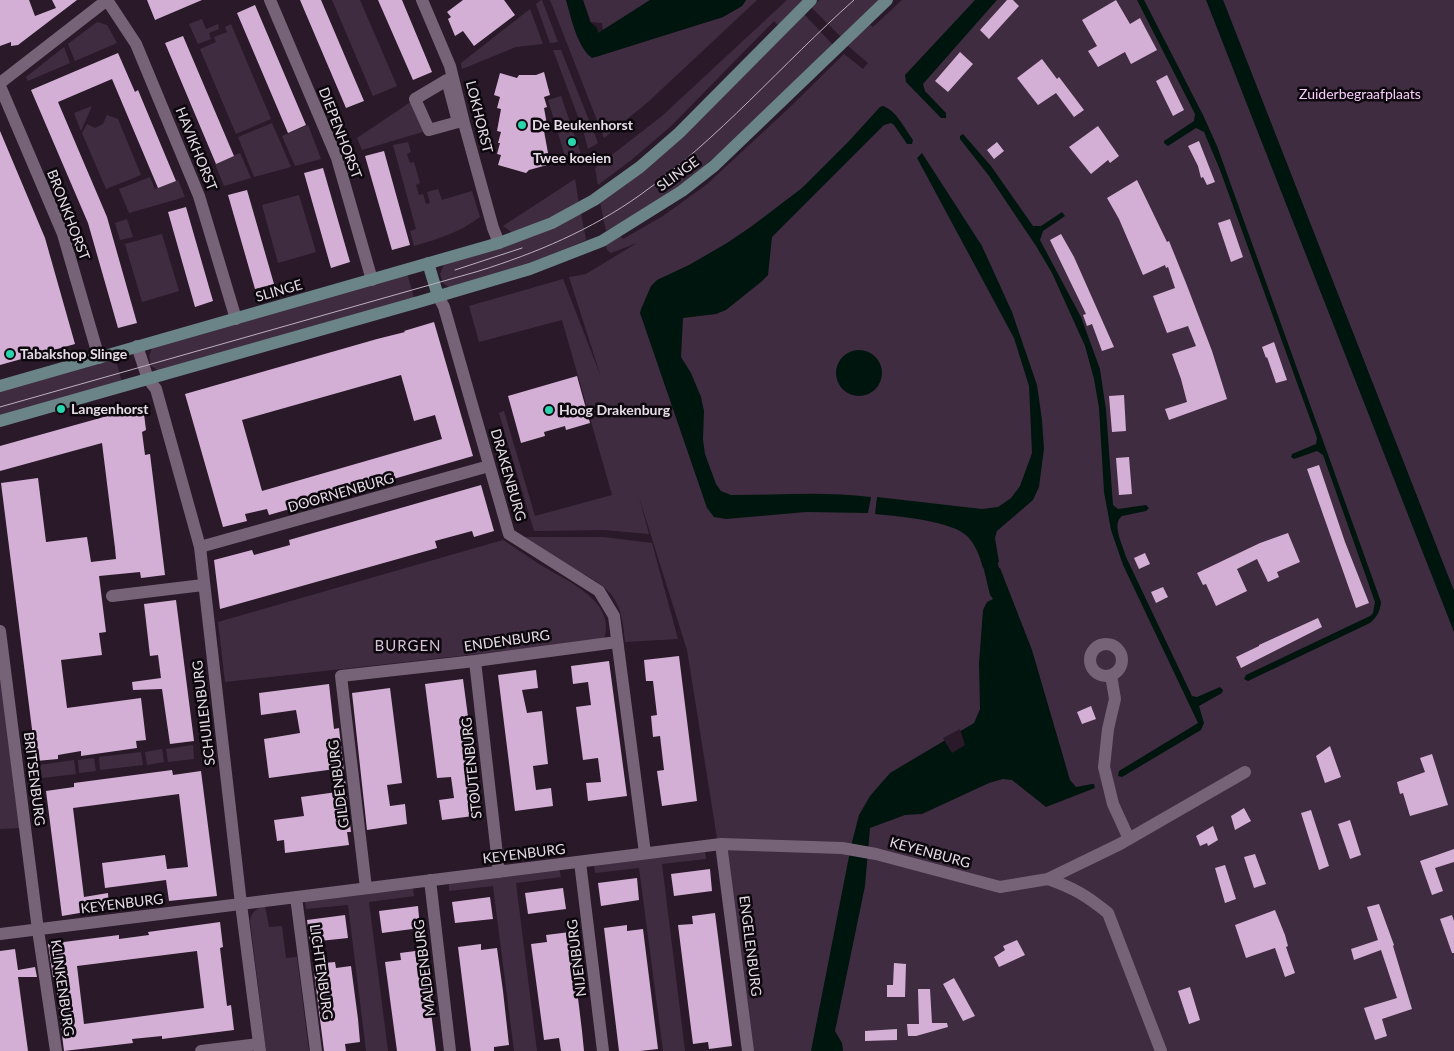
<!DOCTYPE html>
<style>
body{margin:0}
canvas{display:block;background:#291929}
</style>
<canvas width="1454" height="1051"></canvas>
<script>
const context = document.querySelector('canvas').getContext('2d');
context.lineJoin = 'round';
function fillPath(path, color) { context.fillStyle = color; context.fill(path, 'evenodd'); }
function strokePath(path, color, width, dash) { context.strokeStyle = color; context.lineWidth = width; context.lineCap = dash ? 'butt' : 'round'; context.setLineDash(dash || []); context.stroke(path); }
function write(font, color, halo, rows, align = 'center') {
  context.font = font + ' Lato,sans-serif'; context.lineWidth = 5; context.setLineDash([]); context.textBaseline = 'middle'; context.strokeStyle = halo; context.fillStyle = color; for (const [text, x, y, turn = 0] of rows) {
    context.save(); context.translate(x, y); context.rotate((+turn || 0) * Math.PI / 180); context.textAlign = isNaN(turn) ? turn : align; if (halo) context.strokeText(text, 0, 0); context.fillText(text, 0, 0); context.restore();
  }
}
const green = new Path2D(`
 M332,0H360L397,86L373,96Z
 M541,0H542L558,42L550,43L536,4Z
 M550,0H566L577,36L588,55L596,57L723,17L742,6L746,0H757L648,102L604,138Z
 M583,0H650L603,31L602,23L591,22Z
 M787,0H806L778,25L774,21L670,127L630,161L598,185L595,168L662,116Z
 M820,0H880L841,37L811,7Z
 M902,0H1217L1454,611V1051H751L687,650L638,494L649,534L604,530L534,531L499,413L504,411L535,516L612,495L562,320L479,342L469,306L563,279L601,377L569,277L586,274L637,243L611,253L607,250L605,242L620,236L623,239L663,216L706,185L787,110L844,54L863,69L868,63L847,45L869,24L873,27Z
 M1223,0H1454V591Z
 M530,9L543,44L516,47L462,69L461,63Z
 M804,14L833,45L731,142L680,188L635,216L606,231L600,202Z
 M202,19L206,29L218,24L219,29L209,33L211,39L198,44L189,24Z
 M97,22L107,25L117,43L75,61L68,44Z
 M231,24L271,119L236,134L200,49L216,42L214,37L227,32L225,27Z
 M64,47L70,63L28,81L26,77Z
 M553,50H561L598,143L588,149L583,130Z
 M561,96L581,154L567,163L548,100Z
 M415,99L429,130L362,150L357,138Z
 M92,106L81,131L74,113Z
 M107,115L118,119L141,175L106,189L82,133L87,124L95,128L103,124Z
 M272,123L291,167L254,177L238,137Z
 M308,125L321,159L295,166L282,136Z
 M408,142L411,152L407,154L410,163L414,162L420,183L416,185L419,195L423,194L426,204L430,203L427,192L438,189L442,200L472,191L480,217C460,232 438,239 414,246L410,231L416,229L393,145Z
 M240,153L251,178L224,186L215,164Z
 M150,177L155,189L178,180L185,197L129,213L119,189Z
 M575,179L579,204L514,234L503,226Z
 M299,195L316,252L278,263L262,205Z
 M581,213L586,240L529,264L450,288L443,283L440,274L444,265Z
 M127,219L133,237L120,240L115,223Z
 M162,234L179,291L142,302L125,244Z
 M407,273L414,298L159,371L151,366L149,356L153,346Z
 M115,357L122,382L0,416V390Z
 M525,537H603L652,543L678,639L625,642C622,590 605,586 564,563C550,555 538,546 525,537Z
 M503,540C515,548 527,556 539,564C566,581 617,600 604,640L225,682L218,622Z
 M0,661L21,828L0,829Z
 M193,745L194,759L168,762L166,749Z
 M162,749L164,762L147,765L145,752Z
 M141,752L143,765L100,770L99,757Z
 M94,758L96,771L79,773L78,760Z
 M74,760L76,774L34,779L32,766Z
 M705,851L706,859L662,864L685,1051H663L639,868L595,873L594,865Z
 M559,868L561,877L516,883L537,1051H514L493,886L449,891V883Z
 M413,888L414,896L369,902L388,1051H366L348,905L306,909L305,901Z
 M265,906L269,927L282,926L286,958L297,957L309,1051H266L250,920C252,911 257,908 265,906Z`);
const water = new Path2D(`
 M566,0H583L590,22L597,28L598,33L650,0H746L742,6L723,17L592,58C577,47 571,17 566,0Z
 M975,0H997L923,84L925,91L946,113V118H941L906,82L905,75Z
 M1137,0H1144L1203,115L1217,146L1381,602C1380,612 1377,617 1370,623L1248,681L1244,679L1246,675L1370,616L1373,613L1375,602L1323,455L1317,451L1294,459L1291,457L1292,454L1316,444L1317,438L1220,170L1204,132L1196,128L1168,146L1164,143V141L1194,121L1195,114Z
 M1206,0H1223L1454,591V632Z
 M883,106C896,110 905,129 913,140L912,144H907L894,125L891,123L884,125L772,237L768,275L761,282L726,310L716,314L683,318L681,357L691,373L701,397L704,411L703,440L705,454L716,484L721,491L731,495C778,495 824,491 871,497L868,513L806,512L726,519L714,517L707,508L640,313L641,309L651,286L657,280L689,265L727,243L752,226L802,188L849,141L880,107Z
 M963,134L991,166L1033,226H1041L1062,212L1065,216L1043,231L1040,240L1081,317L1100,369L1106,410L1113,505L1118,509L1146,505L1149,508L1146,511L1122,516C1111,524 1123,545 1126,557L1192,696L1197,697L1220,687L1223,690L1222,693L1199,706L1204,723L1201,730L1122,777L1118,776L1119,771L1198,723L1123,565L1111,530L1104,492L1099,408L1094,379L1085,346L1052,273L1036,246L989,176L960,139V136Z
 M922,153L982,246L1012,312L1037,385L1042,420L1044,449L1039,487L1033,500L997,531L995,538L999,562L983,568C980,557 976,546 968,537C954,521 897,516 875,514L877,497L982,509L998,507L1011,498L1020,486L1032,453L1029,386L1014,338L917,158Z
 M836 373a23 23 0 1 1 46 0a23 23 0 1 1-46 0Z
 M1000,568L1032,650L1070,780L1076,787L1092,784H1094L1095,788L1046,807L1012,780L1003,779L989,783L922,814L905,815L870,828L865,886L835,1031L842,1043L843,1051H811L851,846L859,815L870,796L890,773L974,723L980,709L979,663L983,610L987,602L993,599L986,576Z`);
const pier = new Path2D(`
 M960,729L965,745L952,753L943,738Z`);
const canal = new Path2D(`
 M986,546L997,592`);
const building = new Path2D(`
 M0,0H29L35,16L56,8L52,0H77L18,45L11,46V42L0,46Z
 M147,0H202L155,20Z
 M300,0H321L364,101L346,108Z
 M378,0H402L432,72L413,80Z
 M463,0H504L515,15L474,46L463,31L455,36L448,19L451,17L447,12Z
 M1007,0H1013L1019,6L989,39L980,30Z
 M1116,0L1130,24L1140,18L1157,50L1131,64L1125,52L1098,67L1088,51L1097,46L1082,20Z
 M255,5L306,125L288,133L237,13Z
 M183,36L234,156L216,164L165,43Z
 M960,52L973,64L948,92L935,81Z
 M118,53L135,92L138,90L176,181L158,188L112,79L58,102L107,217L137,323L118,328L88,223L31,90Z
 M1042,59L1057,79L1059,77L1084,110L1074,117L1056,93L1038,105L1017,78Z
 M544,72L550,95L544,97L547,107L544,108L548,130L544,131L548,153L544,154L547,165L529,170L526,173L498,165L501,155L497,154L500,143H498L501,132L497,131L501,109L497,108L500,97L494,95L500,73L517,78L519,75H536Z
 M1167,75L1184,110L1173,116L1156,81Z
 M1098,126L1119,156L1110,163L1108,160L1091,174L1069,147Z
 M0,131L45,238L75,344L0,365Z
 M1199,141L1215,182L1207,185L1203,177L1201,178L1198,166L1188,146Z
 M997,142L1004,151L994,159L987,150Z
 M384,151L410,245L392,250L365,156Z
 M323,168L350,262L331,268L304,173Z
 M1137,180L1167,242L1169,241L1186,283L1212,351L1227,399L1169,420L1165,409L1187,402L1181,379L1172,354L1196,346L1188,326L1167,333L1153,296L1175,288L1168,267L1166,268L1165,265L1143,275L1119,219L1107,198Z
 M247,190L274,284L255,289L228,195Z
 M186,207L213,301L195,307L168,212Z
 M1230,219L1243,257L1231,262L1218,223Z
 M1061,234L1074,257L1114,347L1102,351L1092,324L1087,326L1083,315L1086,314L1050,240Z
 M434,322L473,456L269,515L267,509L245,514L247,521L223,527L185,394L377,339L405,332L404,331ZM401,375L414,421L435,415L442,439L262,491L242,420Z
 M1274,342L1287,380L1276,383L1267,357L1266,358L1262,347Z
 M577,376L590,423L566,430L565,426L544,432L545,436L521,443L508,396Z
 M1124,395L1126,431L1112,432L1109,396Z
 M143,406L146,430L142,432L145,455L150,454L165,575L141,578L140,572L99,576L106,632L99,633L102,655L61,660L67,708L141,698L146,740L136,741L137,748L81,756V751L58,755V759L36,761L1,483L38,478L46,542L87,537L91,562L116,559L115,548L102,443L0,471V446Z
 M1129,457L1132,494L1119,495L1116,458Z
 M1319,465L1345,542L1369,603L1356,608L1307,469Z
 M481,485L494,531L474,537L472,531L435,541L437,548L220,609L214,560L252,550L254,555L290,545L289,540Z
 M1288,533L1300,562L1277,572L1279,577L1268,582L1257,559L1237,569L1247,591L1216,606L1206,584L1203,585L1197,573L1260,543Z
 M1145,553L1150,564L1139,569L1134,558Z
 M1163,587L1168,597L1156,603L1151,592Z
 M176,600L194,741L170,744L162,689L133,690L132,682L161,678L158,655L150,656L144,604Z
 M1318,618L1322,627L1241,668L1236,657L1259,646V645Z
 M679,656L697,801L662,806L657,771L664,770L660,736L653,737L651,716L657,715L653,681H646L644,660Z
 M609,661L627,796L588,801L586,783L601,782L598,758L583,760L576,707L591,705L588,682L573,684L571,666Z
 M536,670L538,688L522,690L527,713L542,711L548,764L533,766L536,790L551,788L553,806L515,811L498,675Z
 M463,679L481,815L442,820L439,800L454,798L451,777L437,778L425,684Z
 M329,684L334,729L339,728L351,832H347L349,845L285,853L284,840L277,841L274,820L304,816L301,797L337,792L335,769L269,778L264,739L300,733L296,710L261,715L259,693Z
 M390,688L402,783L387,785L390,806L405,804L407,824L367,830L352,693Z
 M1091,706L1096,719L1082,724L1077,712Z
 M1330,746L1341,777L1325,783L1316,756Z
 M1432,754L1448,805L1410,816L1403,793L1400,794L1397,782L1425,772L1420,758Z
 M172,770L173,775L201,771L217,896L169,901L166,880L105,888L102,863L165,855L167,869L188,867L179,794L73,808L84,897L108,893L109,908L62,916L46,791L74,787V783Z
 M1244,808L1251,821L1235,830L1231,816Z
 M1311,810L1329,866L1319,870L1301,813Z
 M1350,820L1361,855L1350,859L1338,824Z
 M1213,826L1218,840L1208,846L1207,843L1200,846L1196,836Z
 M1454,849V862L1435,868L1443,891L1432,895L1420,861Z
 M1255,854L1266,884L1254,888L1244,857Z
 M1225,865L1236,899L1225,903L1215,868Z
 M710,869L712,891L674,896L671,874Z
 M637,878L639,900L601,906L598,883Z
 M563,888L566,909L528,914L525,893Z
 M490,897L493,919L455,923L452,902Z
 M1379,904L1394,945L1393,946L1412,1009L1382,1019L1387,1036L1375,1040L1364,1008L1397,998L1381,950L1354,960L1351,949L1378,940L1367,907Z
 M418,906L420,928L382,933L379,911Z
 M1275,910L1285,935L1288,946L1286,947L1295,973L1285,977L1275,948L1246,958L1235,925Z
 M715,913L732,1046L709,1049L708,1042L693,1044L678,925L693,924L692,916Z
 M345,915L348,938L310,942L307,920Z
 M1452,915L1454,921V953H1452L1440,919Z
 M220,922L223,947L220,948L227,1006L231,1005L234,1030L162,1039V1036L132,1039L133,1043L64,1051L55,977H53L48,944L119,935V939L149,935L148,932ZM197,951L204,1008L84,1024L77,966Z
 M627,925V931L643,929L658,1049L640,1051H619L604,928Z
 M570,932L582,1031L584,1051H561L559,1038L544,1040L531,944L547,942L546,935Z
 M1017,940L1025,955L999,967L994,957L1005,950L1003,946Z
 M481,944V950L497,948L503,991L509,1045L494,1047V1051H471L458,947Z
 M15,949L18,970L35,967L37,977H18L28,1051H0V951Z
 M423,950L436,1051H397L385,962L401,960L400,953Z
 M335,962L336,968L351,966L358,1019L360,1042L345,1044L346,1051H324L313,964Z
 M894,963L906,964L905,997H887V985H893Z
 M954,978L975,1016L963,1021L943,984Z
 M1190,987L1200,1020L1189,1024L1178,991Z
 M918,989H930L932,1023H947L948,1027L916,1036H908L907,1024H919Z
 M897,1029V1040L865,1041V1031Z`);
const street = new Path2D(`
 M107,0L136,44L199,196L236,319
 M270,0L337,158L372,280
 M422,0L450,66L464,123L493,228L499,243
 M447,80L458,122L429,130L415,99Z
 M0,83L107,0
 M0,86L63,234L99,358
 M438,296L444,307L509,534L599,591L614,616L645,853
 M137,346L148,379L156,389L200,547L241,904L260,1051
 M200,547L489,466
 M112,596L203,585
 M0,631L38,930L56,1051
 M1090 660a16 16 0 1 1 32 0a16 16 0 1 1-32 0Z
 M475,661L499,872
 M1111,675L1115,699L1108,729L1104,767L1113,804L1129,839
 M721,844L748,1051
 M580,862L603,1051
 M1048,879C1074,888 1087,896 1108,913L1161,1051
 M430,880L450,1051
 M366,888L341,676L475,661L617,642
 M296,897L316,1051
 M0,934L721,844L842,848L876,854L1000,887L1048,879L1120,844L1245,772
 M201,1051L259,1044`);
const secondary = new Path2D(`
 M428,263L438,296
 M0,386L499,243L552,223L594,200L640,167L679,133L811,0
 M0,421L422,301L530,269L602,241L682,191L714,166L887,0`);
const tram = new Path2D(`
 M455,270L522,248
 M0,407L479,271C536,253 591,230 640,195C719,139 782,64 854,0`);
const markers = [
 [522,125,5,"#28d5ad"],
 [572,142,5,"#28d5ad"],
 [10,354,5,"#28d5ad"],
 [61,409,5,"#28d5ad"],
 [549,410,5,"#28d5ad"]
];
const parkNames = [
 ["Zuiderbegraafplaats",1360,94]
];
const streetNames = [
 ["LOKHORST",479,117,76],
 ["DIEPENHORST",340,133,69],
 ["HAVIKHORST",196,149,68],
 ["SLINGE",678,174,-36],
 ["BRONKHORST",68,215,69],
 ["SLINGE",279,291,-16],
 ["DRAKENBURG",508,475,74],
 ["DOORNENBURG",341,493,-16],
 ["ENDENBURG",507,641,-8],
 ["SCHUILENBURG",204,713,-97],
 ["STOUTENBURG",472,768,-96],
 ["BRITSENBURG",34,779,83],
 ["GILDENBURG",339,784,-97],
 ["KEYENBURG",930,853,15],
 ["KEYENBURG",524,854,-7],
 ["KEYENBURG",122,904,-7],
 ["ENGELENBURG",750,946,83],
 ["NIJENBURG",577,958,-97],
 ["MALDENBURG",425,968,-97],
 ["LICHTENBURG",321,972,82],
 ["KLINKENBURG",62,988,82]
];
const poiNames = [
 ["De Beukenhorst",532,125],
 ["Twee koeien",572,158,"center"],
 ["Tabakshop Slinge",20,354],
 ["Langenhorst",71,409],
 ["Hoog Drakenburg",559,410]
];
const neighbourhoodNames = [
 ["BURGEN",408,646]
];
fillPath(green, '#402c41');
fillPath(water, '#00150d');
fillPath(pier, '#291929');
strokePath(canal, '#00150d', 15);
fillPath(building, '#d3afd5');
strokePath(street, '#766377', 12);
strokePath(secondary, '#6a8488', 12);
strokePath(tram, '#bcb1bd', 1);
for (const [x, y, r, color] of markers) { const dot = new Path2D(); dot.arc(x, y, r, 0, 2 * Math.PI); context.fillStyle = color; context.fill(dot); strokePath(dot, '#0d070e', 2); }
write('14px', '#f8ccfa', '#0d070e', parkNames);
write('14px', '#e6dce7', '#0d070e', streetNames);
write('bold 14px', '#e6dce7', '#0d070e', poiNames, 'left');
context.letterSpacing = '1px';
write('15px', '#d5c0d6', '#0d070e', neighbourhoodNames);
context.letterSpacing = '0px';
</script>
